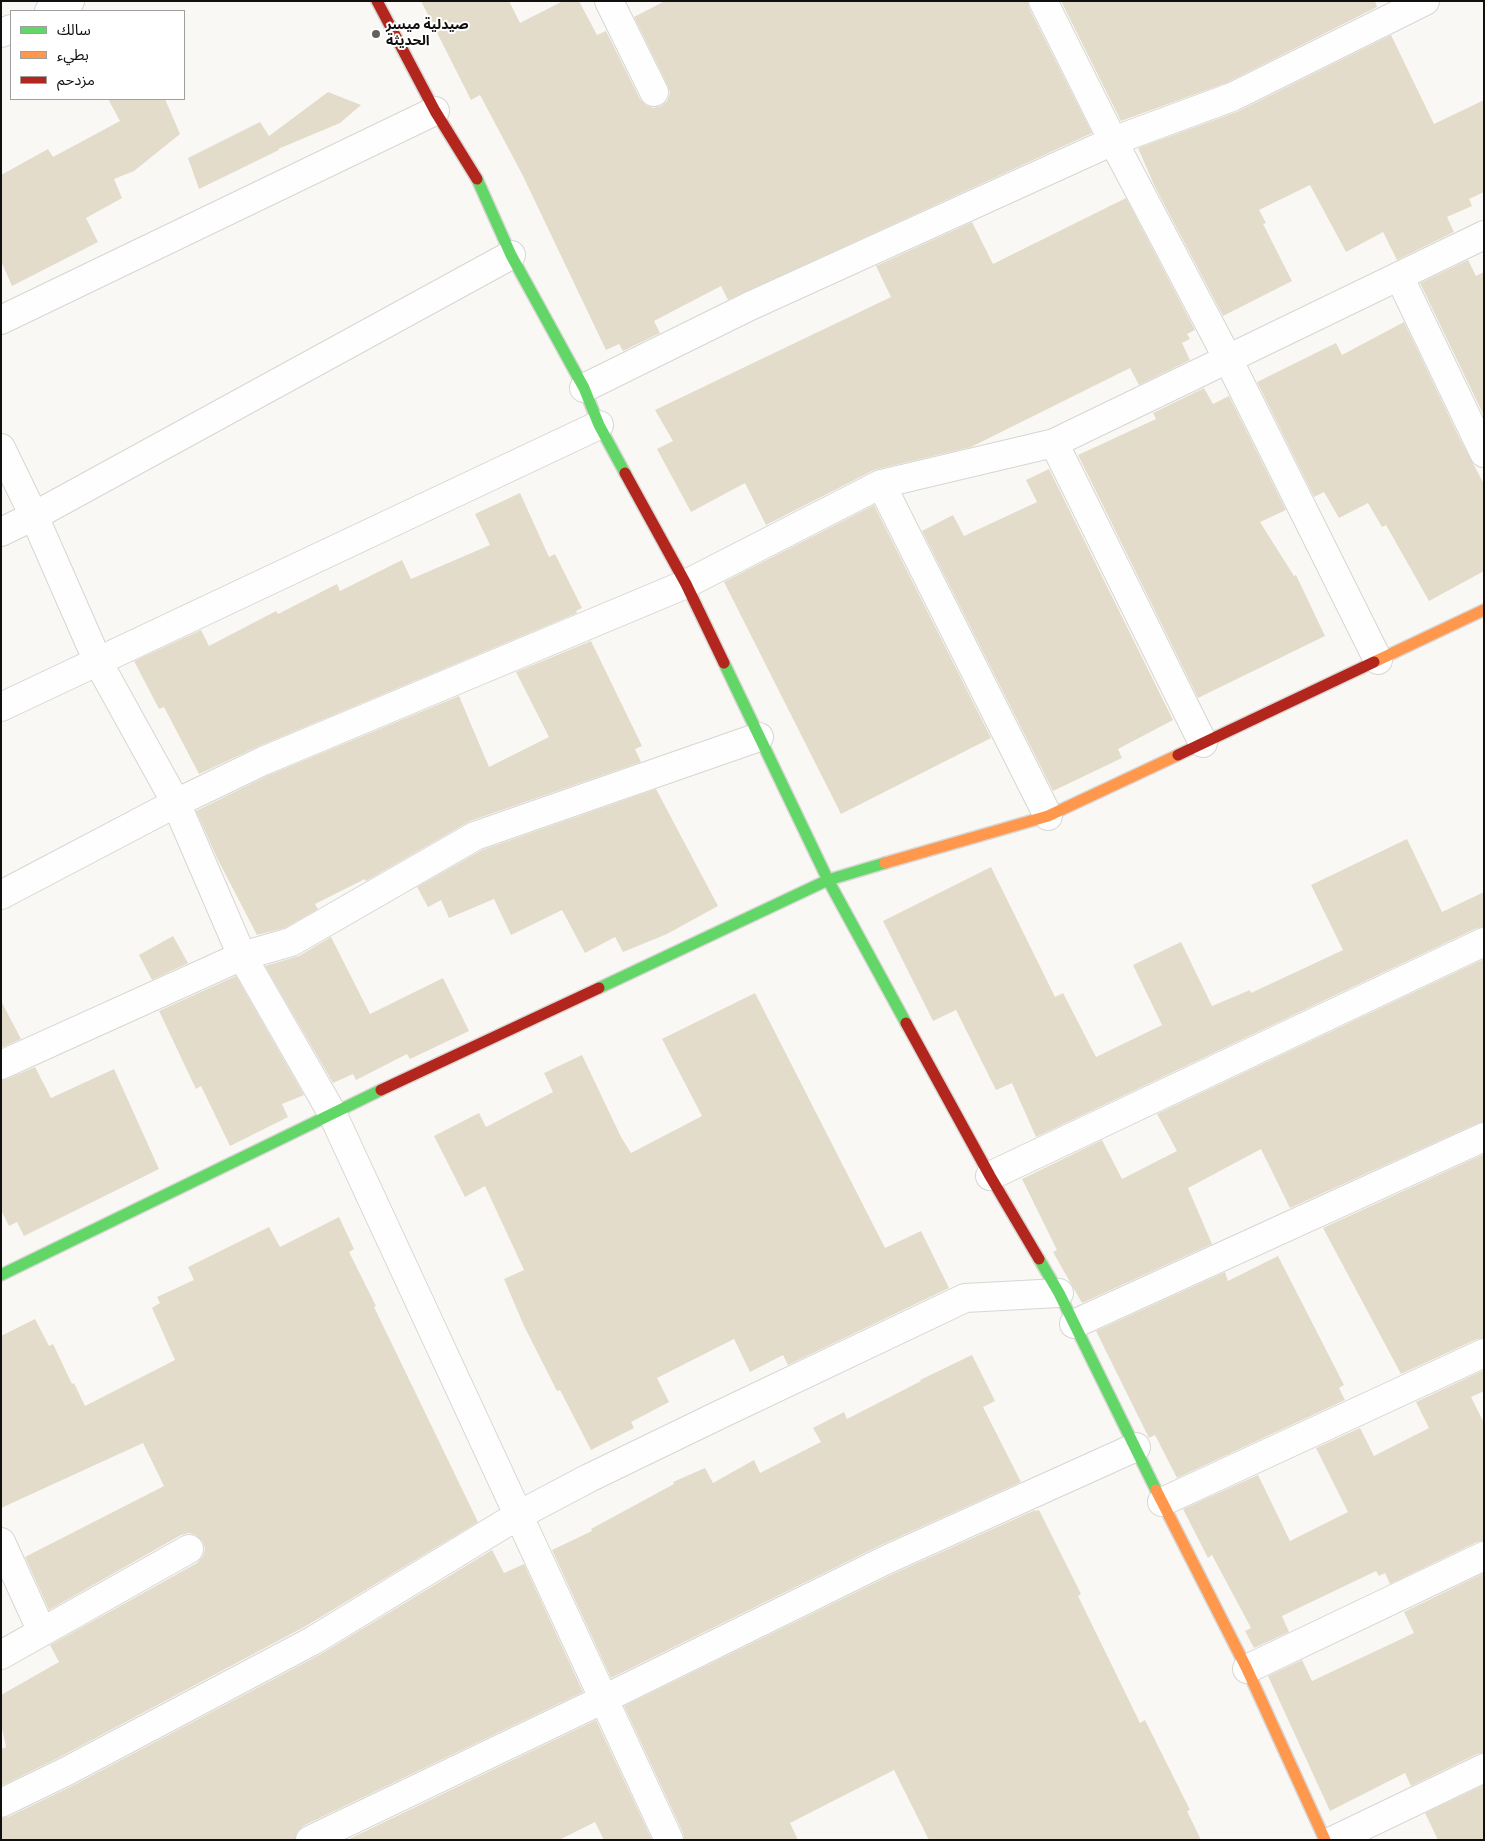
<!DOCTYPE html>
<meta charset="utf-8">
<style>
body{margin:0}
#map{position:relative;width:1485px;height:1841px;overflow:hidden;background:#faf8f5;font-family:"Titillium Web","Noto Sans Arabic",sans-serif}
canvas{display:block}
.frame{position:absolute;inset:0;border:2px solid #11100e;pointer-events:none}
.legend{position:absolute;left:10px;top:10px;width:175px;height:90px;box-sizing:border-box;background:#fff;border:1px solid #a09f9f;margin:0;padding:6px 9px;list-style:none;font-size:15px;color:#11100e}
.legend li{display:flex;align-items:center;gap:10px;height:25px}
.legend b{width:25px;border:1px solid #a09f9f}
</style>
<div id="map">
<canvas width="1485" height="1841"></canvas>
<div class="frame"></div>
<ul class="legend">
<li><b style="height:6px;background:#63d668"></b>سالك</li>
<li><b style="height:6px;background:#ff974d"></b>بطيء</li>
<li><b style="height:6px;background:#b3261e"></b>مزدحم</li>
</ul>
</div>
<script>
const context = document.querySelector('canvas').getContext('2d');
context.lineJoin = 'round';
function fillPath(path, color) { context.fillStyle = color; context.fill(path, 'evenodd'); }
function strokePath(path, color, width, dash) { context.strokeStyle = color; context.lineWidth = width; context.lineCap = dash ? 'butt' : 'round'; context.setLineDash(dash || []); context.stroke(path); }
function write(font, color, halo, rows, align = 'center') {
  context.font = font + ' "Titillium Web","Noto Sans Arabic",sans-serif'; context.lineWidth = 4; context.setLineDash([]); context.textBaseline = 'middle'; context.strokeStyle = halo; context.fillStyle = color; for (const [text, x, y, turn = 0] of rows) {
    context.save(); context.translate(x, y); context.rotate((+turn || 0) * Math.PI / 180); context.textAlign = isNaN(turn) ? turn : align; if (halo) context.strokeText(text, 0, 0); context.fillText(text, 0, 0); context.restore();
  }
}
const building = new Path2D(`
 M421,1H509L520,23L563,1H579L597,35L606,31L640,99L646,105L653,108L661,106L667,101L670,93L668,86L634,17L665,1H1028L1029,8L1092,133L728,300L721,286L654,321L660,333L623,351L619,344L606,350L522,174L480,95L471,100Z
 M1061,1H1375L1377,7L1226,83L1121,121Z
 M1391,35L1434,124L1484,100V192L1469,199L1472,206L1447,217L1454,232L1397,260L1383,232L1346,252L1310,185L1259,210L1266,223L1263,224L1292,281L1223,316L1154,185L1138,148L1239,111Z
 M328,92L361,105L340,123L278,149L279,150L199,189L188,158L260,122L269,136Z
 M108,99H165L180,134L134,171L114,179L122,198L86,218L98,242L12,286L1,261V175L48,149L53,157L120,121Z
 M1126,198L1195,330L1187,334L1190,339L1182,343L1190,360L1139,385L1130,368L971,447L874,470L766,525L745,483L691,512L657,449L673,441L655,410L891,297L876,266L972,222L993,264Z
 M1468,260L1476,276L1484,272V416L1420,283Z
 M1404,322L1460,439L1484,484V571L1429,601L1386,525L1382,527L1368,503L1339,518L1324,492L1314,497L1257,382L1336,343L1342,355Z
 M1204,388L1213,404L1229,396L1286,510L1260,522L1294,576L1296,575L1325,636L1198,698L1078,455L1156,419L1153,413Z
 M1049,469L1173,720L1118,749L1122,758L1053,791L922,531L953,515L964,536L1037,502L1026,480Z
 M520,493L549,557L555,554L582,608L576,611L577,613L257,747L199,774L164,707L159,709L134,661L201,630L209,646L276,611L278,614L337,584L340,591L402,560L411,579L490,545L475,514Z
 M874,505L991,738L841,814L724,582Z
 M591,641L642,746L635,749L641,762L470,821L366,881L365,879L315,904L318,909L285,928L257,935L217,858L196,811L269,775L459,696L489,767L549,737L516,672Z
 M656,789L718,906L667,934L623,952L615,937L585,953L562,910L511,935L494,899L449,918L441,900L428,907L417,887L482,850Z
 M1407,839L1442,912L1484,892V927L1477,928L1036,1137L1012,1083L996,1090L956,1010L933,1021L883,921L991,867L1055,997L1063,993L1096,1057L1162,1025L1133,965L1181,942L1212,1006L1250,990L1251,993L1343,950L1311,885Z
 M173,936L188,963L152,980L139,955Z
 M331,937L370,1014L443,978L469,1031L410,1059L407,1054L356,1080L353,1074L333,1083L265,966L299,956Z
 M1484,959V1122L1478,1123L1290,1208L1261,1149L1188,1188L1212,1244L1082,1303L1053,1252L1057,1250L1022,1179L1102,1140L1122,1179L1177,1151L1157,1114Z
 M236,976L304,1095L282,1104L288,1117L230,1146L201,1086L196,1089L159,1011Z
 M755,993L885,1248L921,1231L949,1288L788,1365L783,1355L750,1372L734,1339L657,1378L669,1402L631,1422L634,1428L591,1450L560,1390L557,1391L524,1326L504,1279L524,1270L485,1186L465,1197L434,1136L479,1113L486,1127L553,1092L544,1073L582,1055L621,1137L631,1153L702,1116L662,1039Z
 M1,1001L21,1039L1,1048Z
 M35,1067L51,1098L114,1069L159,1169L24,1236L17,1222L9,1226L1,1210V1080L7,1079Z
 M1484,1154V1338L1477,1339L1401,1374L1323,1228Z
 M339,1217L354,1249L349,1252L376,1306L374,1307L478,1522L306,1626L58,1758L1,1786V1749L6,1747L1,1724V1695L59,1662L50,1645L197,1563L203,1556L205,1549L202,1541L196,1535L189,1533L181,1535L49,1610L25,1557L164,1486L143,1443L1,1508V1336L35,1319L49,1346L53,1344L72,1384L74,1383L85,1406L175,1360L152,1308L160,1303L157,1297L194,1280L188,1267L269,1227L280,1247Z
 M1278,1256L1344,1385L1339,1388L1345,1400L1177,1478L1155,1435L1149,1438L1096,1331L1225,1272L1228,1281Z
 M972,1355L995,1401L983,1407L1021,1482L881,1545L611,1678L552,1550L592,1531L591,1529L674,1484L673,1482L705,1468L713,1483L754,1460L760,1473L821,1442L813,1428L844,1412L847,1419L921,1381L920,1380Z
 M1484,1370V1391L1471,1397L1484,1423V1541L1477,1542L1390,1584L1385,1573L1379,1576L1376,1571L1282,1616L1289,1632L1254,1648L1245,1631L1251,1628L1212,1555L1208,1558L1183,1509L1258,1475L1290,1541L1348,1512L1316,1448L1360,1428L1374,1456L1429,1428L1416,1402Z
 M1035,1510L1036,1511L1039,1510L1081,1594L1078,1596L1140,1723L1145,1720L1190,1810L1187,1811L1201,1840H929L894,1770L790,1823L798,1840H684L683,1833L624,1706L895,1573Z
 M492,1550L504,1573L524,1564L583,1692L303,1826L297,1832L295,1840H1V1818L8,1817L72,1786L321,1654Z
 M1484,1573V1753L1477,1754L1411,1786L1405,1773L1330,1811L1268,1676L1302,1660L1312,1681L1414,1633L1404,1612Z
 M596,1720L652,1840H604L595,1822L559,1840H347Z
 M1484,1785V1840H1438L1425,1813Z`);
const street = new Path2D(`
 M609,1L654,92
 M1043,1L1113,141L1228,359L1378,660
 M49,11L70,1
 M1,33L11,29
 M1399,276L1484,453
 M1,320L435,111
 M584,388L750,306L1113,141L1232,97L1425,1
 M1054,443L1203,743
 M1,448L34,516L98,662L176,803L242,956L332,1113L669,1840
 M881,484L1048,816
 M1,532L34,516L511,255
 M1,707L599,425
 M1,895L176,803L263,761L686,584L881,484L1054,443L1484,235
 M1,1065L242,956L291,942L475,836L759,737
 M990,1176L1484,942
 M1074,1324L1484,1137
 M1162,1502L1484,1353
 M1,1542L42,1632
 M1,1655L189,1549
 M1247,1669L1484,1556
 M1,1803L65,1772L314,1640L517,1516L589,1478L719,1415L965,1298L1059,1293
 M310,1840L604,1699L888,1559L1136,1447
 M1334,1840L1484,1768`);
const fast = new Path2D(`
 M477,179L511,255L584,388L599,425L625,473
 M724,663L828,880L906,1023
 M599,988L828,880L885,863
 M1039,1259L1059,1293L1156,1490
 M1,1275L381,1090`);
const slow = new Path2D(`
 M1374,662L1484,610
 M885,863L1048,816L1178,755
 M1156,1490L1247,1669L1325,1840`);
const jam = new Path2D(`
 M377,1L435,111L477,179
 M625,473L686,584L724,663
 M1178,755L1374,662
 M906,1023L990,1176L1039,1259
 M381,1090L599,988`);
const markers = [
 [376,34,5,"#63615f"]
];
const poiNames = [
 ["صيدلية ميسر",386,26],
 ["الحديثة",386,42]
];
fillPath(building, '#e4dcca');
strokePath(street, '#d7d6d3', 30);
strokePath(fast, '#d7d6d3', 14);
strokePath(slow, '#d7d6d3', 14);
strokePath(jam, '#d7d6d3', 14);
strokePath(street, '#fefefe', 28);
strokePath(fast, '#63d668', 11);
strokePath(slow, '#ff974d', 11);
strokePath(jam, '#b3261e', 11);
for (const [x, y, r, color] of markers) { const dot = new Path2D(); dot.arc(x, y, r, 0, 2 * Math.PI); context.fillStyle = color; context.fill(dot); strokePath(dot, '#fff', 2); }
write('bold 14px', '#11100e', '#fff', poiNames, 'left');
</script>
